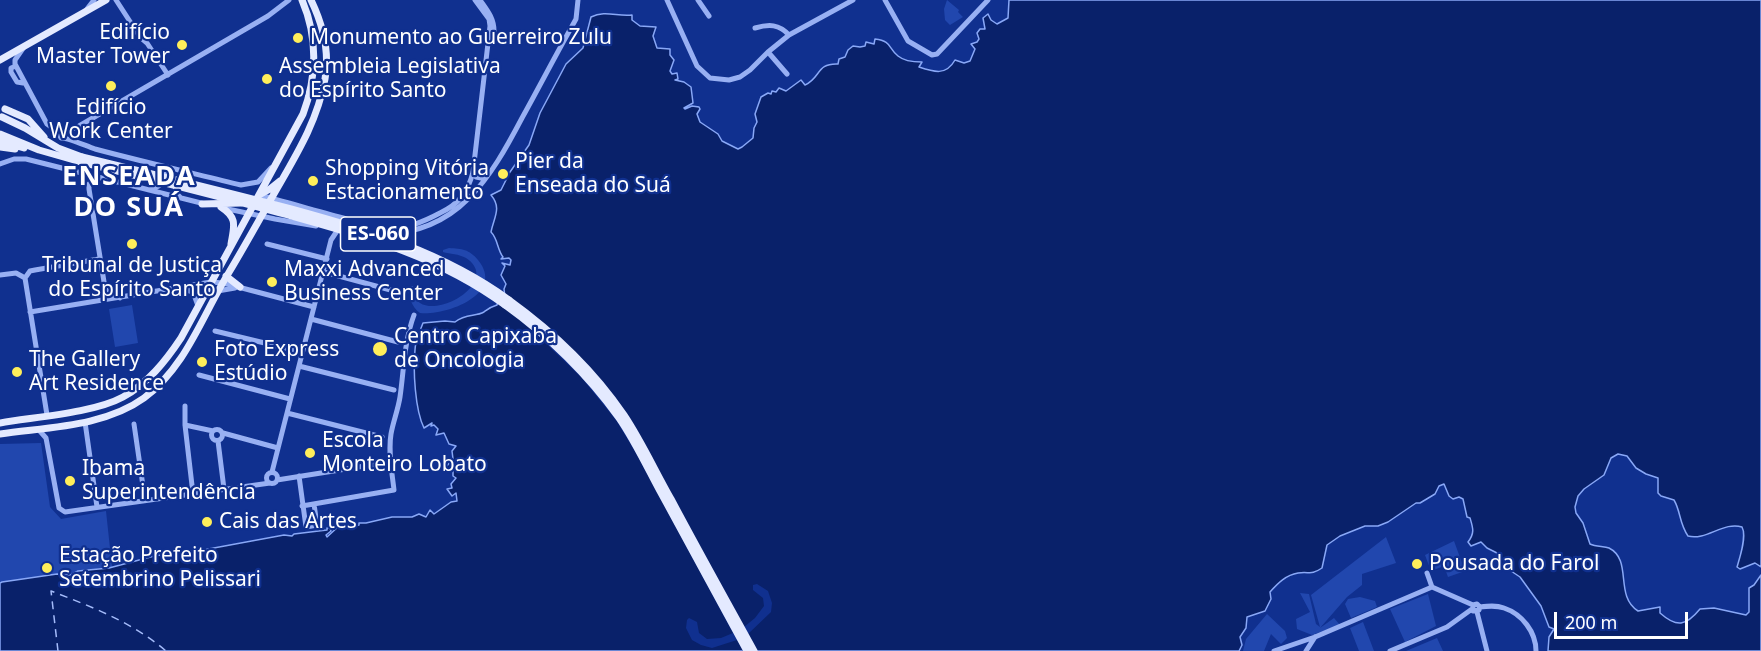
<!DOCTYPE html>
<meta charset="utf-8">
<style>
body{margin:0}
#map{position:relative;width:1761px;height:651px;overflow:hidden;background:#10308f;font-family:"Noto Sans",sans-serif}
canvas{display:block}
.scale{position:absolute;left:1554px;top:612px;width:134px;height:27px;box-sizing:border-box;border:3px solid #fff;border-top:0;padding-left:8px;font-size:18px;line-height:21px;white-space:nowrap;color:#fff;-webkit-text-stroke:4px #10308f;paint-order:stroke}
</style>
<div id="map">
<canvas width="1761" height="651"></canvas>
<div class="scale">200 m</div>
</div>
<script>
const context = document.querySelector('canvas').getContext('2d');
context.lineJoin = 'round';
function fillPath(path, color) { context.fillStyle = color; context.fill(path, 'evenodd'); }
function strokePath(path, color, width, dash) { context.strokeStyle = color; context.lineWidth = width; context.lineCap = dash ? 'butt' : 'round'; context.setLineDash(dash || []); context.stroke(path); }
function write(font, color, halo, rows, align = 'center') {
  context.font = font + ' "Noto Sans",sans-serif'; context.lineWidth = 4.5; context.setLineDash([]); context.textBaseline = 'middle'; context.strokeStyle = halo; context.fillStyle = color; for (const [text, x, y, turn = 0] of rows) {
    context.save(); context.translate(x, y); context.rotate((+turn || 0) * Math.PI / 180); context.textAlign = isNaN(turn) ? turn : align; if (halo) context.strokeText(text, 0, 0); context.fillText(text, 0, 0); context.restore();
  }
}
const green = new Path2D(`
 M947,0L959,10L958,12L963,17L950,25L945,20L944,9Z
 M449,248C462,249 469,249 478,260C506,294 446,316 420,313C412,308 407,294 409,286H413C415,292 415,299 420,303C442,317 500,280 466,258C459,254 450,254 443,252V250Z
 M132,305L138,343L115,347L109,309Z
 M41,443L50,507L61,519L106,511L112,567L78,571L71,575L57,574L0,583V444Z
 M1386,537L1396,563L1362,574V585L1347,597L1320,628L1334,618L1340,625L1312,635L1297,629L1296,619L1310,612L1300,593L1309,594L1316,624L1320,627L1311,595Z
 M1454,541L1465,571L1448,577L1444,566L1431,571L1425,555Z
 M1428,594L1436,626L1405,642L1390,609Z
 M1360,597L1375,601L1377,607L1351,618L1345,604L1348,599Z
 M1267,614L1285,631L1287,638L1281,644L1271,634L1264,651H1243L1246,639Z
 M1363,622L1374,651H1359L1350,628Z
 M1437,638L1443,651H1406Z`);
const water = new Path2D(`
 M1009,0H1761V567L1755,563L1740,569L1737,567C1740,557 1747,536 1742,527C1724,521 1706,541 1688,536C1679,523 1681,512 1674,500L1661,496L1658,493V478L1646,474L1636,468L1627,456L1618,454L1611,458L1604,475L1584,489L1578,496L1575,507L1576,513L1583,523L1590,544C1596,547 1604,546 1609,548C1633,560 1614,596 1638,611L1660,607V613C1677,628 1686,626 1700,609L1714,608L1746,615L1749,612V588L1754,585L1761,575V651H1548L1549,637L1554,629L1549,627L1541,606L1520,577L1502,565L1497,553L1487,548L1481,542L1471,546L1468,542C1475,533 1473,528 1470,518L1467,517L1463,499L1459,497L1453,499L1449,496L1444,484L1439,486L1435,494L1420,503H1416L1388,522L1378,526H1365L1340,536L1327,545L1322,568C1310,576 1310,571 1298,573C1286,575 1278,583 1270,592L1271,599L1265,611L1247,617L1246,628L1240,637L1242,645L1239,651H0V583L2,582L57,574L71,575L78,571L109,568L158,555L163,556L164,554L203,550L284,535L292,536L294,534L327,530V528H330L331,531L326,535L327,537L340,525L341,528L359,525V523H366L392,517H412L419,514L426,517L430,510L434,514L451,502L457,501L456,493L452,496L447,489L452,488L451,484L456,478L453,476V470L447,469L446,467L453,459L452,451L456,446L449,444L444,433L436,435L438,429L434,425L431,426L432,423L424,428C415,410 413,370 415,350C415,341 420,331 423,323L445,321L455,322C466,313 475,317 484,312C488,309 490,307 497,305L498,301L505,297L504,289L506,284L501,275L505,266L502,263L510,265L511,260L509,258L501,259L503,257C497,249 498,239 491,232C494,217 502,208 491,195L501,190L510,172L529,145L540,113L566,64L583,48L591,17C605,10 618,17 632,15V20L640,26L656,27L653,36L657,48L670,49V55L674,60L670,71L672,74L677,73L678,79L675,80L684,82L691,87L693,103L684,108L685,109L692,106L699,107L700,109L697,114L700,122L718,134L722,141L738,149L742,147L753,138L754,128L757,122L755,114L761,97L768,93L771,94L772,91L776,92L779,88L786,91L801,80L805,85C821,78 816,63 838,64L839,59L845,57L848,50L853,46L860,47L865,46L866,42L874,44L875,39C892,41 888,48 898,56C904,61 915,62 922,62L919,67C934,72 946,76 955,60L964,63L970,61L975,49L971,44L977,42L979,39L977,33L980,29H985L983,18L988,14L991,20L997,24L1008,18Z`);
const pier = new Path2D(`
 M501,291L567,345L664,481L744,627L755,618L764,606L763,598L753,590V585L757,584L768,591L772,603L771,612L748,634L743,651L737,640L712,648L701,645L692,640L686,628L687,620L689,618L697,622L699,633L707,639L721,638L733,633L636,453L616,420L581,377L533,331L502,295Z`);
const ferry = new Path2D(`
 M58,651L51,591C92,607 132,622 166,651`);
const minor = new Path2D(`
 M116,0L140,37L147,43L168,75
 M480,0C487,10 494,18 494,31
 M667,0L697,66L710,78L729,80L740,77L750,70L768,52L789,35L853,0
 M698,0L709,16
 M885,0L908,41L932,55L937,54L988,0
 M87,9L94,0
 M755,28C769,24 779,24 789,35
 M24,47L15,60V64L47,124L58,132L61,138C67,137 86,146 95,149C144,162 192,173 241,185L258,182L271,168
 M768,52L787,74
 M16,66L11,68V72L17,82L23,83
 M67,131L79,126L268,16L289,0
 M0,164L14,159H26L205,204
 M473,172L476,177L481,178L489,174
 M95,178L89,184V189L105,288L109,294L120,298
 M149,190C159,187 163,185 165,174L160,166
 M259,195C287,202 315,211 343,218C359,223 376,229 392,229C409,228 425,221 440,213C459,204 468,192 473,172L490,26L489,19L475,0
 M180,197L176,193L175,183L178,178L190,174
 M223,208L275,219L316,226
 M382,234C458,234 491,177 522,118C537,91 551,64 566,37L576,19L578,0
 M267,244L327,259
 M324,272L398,292
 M0,275L16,273L25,278
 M25,278L47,415
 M25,278L30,271L35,270L99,259
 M183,289L193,292L198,306
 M206,293L235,288
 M30,312L211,282L223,283L314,307
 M311,319L398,342
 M215,331L302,352
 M299,366L394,390
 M199,375L290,399
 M185,406V425L193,494
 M287,413L382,437
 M85,422L97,507
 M134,424L145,500
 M185,425L213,431
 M38,429L46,438L59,508L65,512L270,483
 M211.5 435a5.5 5.5 0 1 1 11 0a5.5 5.5 0 1 1-11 0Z
 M223,433L278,448
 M218,441L224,489
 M272,472L331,240L337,231L342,230
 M266.5 478a5.5 5.5 0 1 1 11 0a5.5 5.5 0 1 1-11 0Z
 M299,476L306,527L317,525L314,504
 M277,480L390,462
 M302,506L394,490C392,472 388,452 391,434C393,422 398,410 400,397C404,369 404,342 414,315
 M1427,573L1432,587
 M1432,587L1473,605L1477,604L1480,607L1479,610L1473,611V605
 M1480,607C1488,606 1496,605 1504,608C1522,614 1536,632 1536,651
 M1477,612L1487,651
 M1274,651L1315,637L1432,587
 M1306,651L1315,637
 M1390,651L1447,627L1472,609`);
const major = new Path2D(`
 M0,60L106,0
 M5,109L28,119L44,137
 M2,117L25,128L58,148L82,157
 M0,134L39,150L81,162
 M0,141L24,148
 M0,147L15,149
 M259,195L270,189L280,181
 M202,204L241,203
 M221,207C238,218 234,226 231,244
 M226,276L240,287
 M509,300C552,331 594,371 624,415C642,442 655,471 671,499C698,550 726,600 754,651
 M505,305C548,336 588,375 619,418C637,444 650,474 666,502C693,552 720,601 747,651
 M0,423C34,417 94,413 123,397C148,383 165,362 181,338L303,114C317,77 318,37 302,0
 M0,434C47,427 104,427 144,398C186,367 202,316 228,274C243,249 257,224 271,199C293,160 317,124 325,79C330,51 323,25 311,0`);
const majorBridge = new Path2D(`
 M82,157C152,174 222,191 291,209C368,230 443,252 509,300
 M81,162C150,179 219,196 288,215C367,237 438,256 505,305`);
const markers = [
 [298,38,6,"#ffee5a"],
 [182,45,6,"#ffee5a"],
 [267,79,6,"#ffee5a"],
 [111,86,6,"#ffee5a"],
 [503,174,6,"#ffee5a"],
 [313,181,6,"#ffee5a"],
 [132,244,6,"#ffee5a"],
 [272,282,6,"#ffee5a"],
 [380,349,8,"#ffee5a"],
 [202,362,6,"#ffee5a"],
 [17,372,6,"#ffee5a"],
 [310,453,6,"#ffee5a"],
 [70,481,6,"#ffee5a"],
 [207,522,6,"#ffee5a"],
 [1417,564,6,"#ffee5a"],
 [47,568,6,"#ffee5a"]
];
const shields = [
 [378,234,75]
];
const shieldNames = [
 ["ES-060",378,234]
];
const poiNames = [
 ["Edifício",170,33,"right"],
 ["Master Tower",170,57,"right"],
 ["Monumento ao Guerreiro Zulu",310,38],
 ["Assembleia Legislativa",279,67],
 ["do Espírito Santo",279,91],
 ["Edifício",111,108,"center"],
 ["Work Center",111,132,"center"],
 ["Pier da",515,162],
 ["Enseada do Suá",515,186],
 ["Shopping Vitória",325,169],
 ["Estacionamento",325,193],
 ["Tribunal de Justiça",132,266,"center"],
 ["do Espírito Santo",132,290,"center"],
 ["Maxxi Advanced",284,270],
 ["Business Center",284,294],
 ["Centro Capixaba",394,337],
 ["de Oncologia",394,361],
 ["Foto Express",214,350],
 ["Estúdio",214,374],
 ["The Gallery",29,360],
 ["Art Residence",29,384],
 ["Escola",322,441],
 ["Monteiro Lobato",322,465],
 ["Ibama",82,469],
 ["Superintendência",82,493],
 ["Cais das Artes",219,522],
 ["Estação Prefeito",59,556],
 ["Setembrino Pelissari",59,580],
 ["Pousada do Farol",1429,564]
];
const districtNames = [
 ["ENSEADA",129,177],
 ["DO SUÁ",129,208]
];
fillPath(green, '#2147ae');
fillPath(water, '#09216a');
strokePath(water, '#89a8f7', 1.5);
fillPath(pier, '#10308f');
strokePath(ferry, '#a4bbfa', 1.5, [8, 6]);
strokePath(minor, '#98b0f3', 5);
strokePath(major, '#e4eaff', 7);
strokePath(majorBridge, '#e4eaff', 7);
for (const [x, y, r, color] of markers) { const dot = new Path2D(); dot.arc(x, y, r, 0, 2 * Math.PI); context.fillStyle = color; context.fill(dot); strokePath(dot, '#10308f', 2); }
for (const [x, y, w] of shields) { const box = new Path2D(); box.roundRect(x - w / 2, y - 17, w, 34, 4.5); context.fillStyle = '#10308f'; context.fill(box); strokePath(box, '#fff', 1.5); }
write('bold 20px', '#fff', null, shieldNames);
write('21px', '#fff', '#10308f', poiNames, 'left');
context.letterSpacing = '1.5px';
write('bold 27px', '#fff', '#10308f', districtNames);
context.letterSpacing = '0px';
</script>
